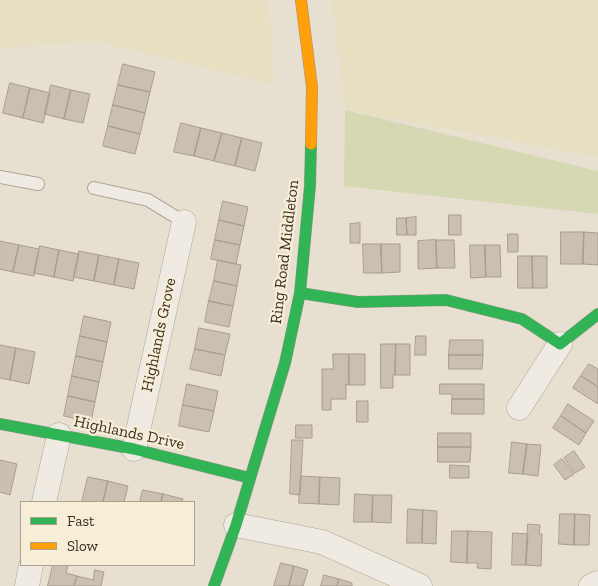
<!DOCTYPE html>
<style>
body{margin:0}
#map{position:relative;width:598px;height:586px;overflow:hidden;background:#e7e0d1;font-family:"Zilla Slab",serif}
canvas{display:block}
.legend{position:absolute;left:20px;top:501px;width:175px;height:65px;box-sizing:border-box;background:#f7eed8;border:1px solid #ada18e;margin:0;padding:6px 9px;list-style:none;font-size:15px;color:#3d2e20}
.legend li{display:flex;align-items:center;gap:10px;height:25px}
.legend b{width:25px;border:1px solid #ada18e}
</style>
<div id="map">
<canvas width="598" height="586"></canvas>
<ul class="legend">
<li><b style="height:6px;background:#30b455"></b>Fast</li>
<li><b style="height:6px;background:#ff9f0a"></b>Slow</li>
</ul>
</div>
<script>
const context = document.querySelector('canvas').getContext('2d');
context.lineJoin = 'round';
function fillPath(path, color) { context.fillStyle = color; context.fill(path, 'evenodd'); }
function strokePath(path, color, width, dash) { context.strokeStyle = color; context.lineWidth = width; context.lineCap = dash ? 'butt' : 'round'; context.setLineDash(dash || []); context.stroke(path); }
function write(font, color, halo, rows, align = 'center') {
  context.font = font + ' "Zilla Slab",serif'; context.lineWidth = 4.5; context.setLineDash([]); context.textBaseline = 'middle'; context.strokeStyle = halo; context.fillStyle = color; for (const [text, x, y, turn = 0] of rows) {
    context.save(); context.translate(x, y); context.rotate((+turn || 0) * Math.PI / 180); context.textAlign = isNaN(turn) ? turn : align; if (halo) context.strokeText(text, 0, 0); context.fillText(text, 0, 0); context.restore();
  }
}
const farmland = new Path2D(`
 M0,0H268L275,85L95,41L0,48Z
 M332,0H598V157L345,110Z`);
const green = new Path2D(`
 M345,110L598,171V214L344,186Z`);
const building = new Path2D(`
 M123,64L155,72L150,92L118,85Z
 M10,83L30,88L23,118L3,113Z
 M51,85L71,90L64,119L45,114Z
 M118,85L150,92L145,113L113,105Z
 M30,88L50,93L43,123L23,118Z
 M71,90L90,94L83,123L64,119Z
 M113,105L145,113L140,134L108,126Z
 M181,123L201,128L194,156L174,152Z
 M108,126L140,134L135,154L103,146Z
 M201,128L222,133L214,161L194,156Z
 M222,133L242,138L235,166L214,161Z
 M242,138L262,143L255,171L235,166Z
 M223,201L248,207L244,226L219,220Z
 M449,215H461V235H449Z
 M416,217V235H407L406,218Z
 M397,218H406L407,235H397Z
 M219,220L244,226L240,245L215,240Z
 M360,223V243H350V224Z
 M561,232H584L583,264H561Z
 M584,232L598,233V265L583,264Z
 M508,234H518V252H508Z
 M215,240L240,245L236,264L211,259Z
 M436,240H454L455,268H437Z
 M436,240L437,268L418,269V241Z
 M0,241L19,245L13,272L0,269Z
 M363,244H381L382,273H364Z
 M381,244H400V272L382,273Z
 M19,245L39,249L34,276L13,272Z
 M470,245H485L486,277L471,278Z
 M485,245H500L501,277H486Z
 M40,246L59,250L54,277L34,273Z
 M59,250L79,254L73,281L54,277Z
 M79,251L99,255L94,281L74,277Z
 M99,255L119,259L114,285L94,281Z
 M518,256H532L533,288H518Z
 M532,256H547V288H533Z
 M119,259L139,263L134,289L114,285Z
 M218,260L241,265L237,286L214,281Z
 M214,281L237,286L233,306L209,301Z
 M209,301L233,306L229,327L205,322Z
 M84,316L111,322L107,342L80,336Z
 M199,328L230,334L225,355L195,349Z
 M80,336L107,342L103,362L76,356Z
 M416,336H426V355H415Z
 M450,340H483V355H449Z
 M381,344H396L395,375H393V388H381Z
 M396,344H410V375H395Z
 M0,345L16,348L10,380L0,378Z
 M16,348L35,352L29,384L10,380Z
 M195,349L225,355L221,376L190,369Z
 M333,354H349V385L346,384V399H331V410H322V369H333Z
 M349,354H365V385H349Z
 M449,355H483L482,369H449Z
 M76,356L103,362L99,382L72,376Z
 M589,364L598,369V387L581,376Z
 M72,376L99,382L95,402L68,396Z
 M581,376L598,387V404L573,388Z
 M187,384L218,391L214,411L183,405Z
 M440,384H484V399H452V394H440Z
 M68,396L95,402L91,422L64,416Z
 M452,399H484V414H452Z
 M357,401H368V422H357Z
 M568,404L594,421L586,433L561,416Z
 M183,405L214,411L209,432L179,426Z
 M561,416L586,433L579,445L553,428Z
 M296,425H312V438H296Z
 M438,433H471V447H438Z
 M292,440H303L300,495L290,494Z
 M512,442L527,444L523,474L509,473Z
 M527,444L541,445L538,476L523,474Z
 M438,447H471L470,462H438Z
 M574,451L585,467L575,473L564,458Z
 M562,459L574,474L565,480L554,465Z
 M0,460L17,464L10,495L0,492Z
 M450,465L469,466V478H450Z
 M301,476L320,477L319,504L299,503Z
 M88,477L108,481L103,502H82Z
 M320,477L340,478L339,505L319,504Z
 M108,481L128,486L124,502H103Z
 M143,490L163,494L161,502H140Z
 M163,494L183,499L182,502H161Z
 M355,494L373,495L372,522H354Z
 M373,495H392L391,523L372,522Z
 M408,509L423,510L422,543H407Z
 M423,510L437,511L436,544L422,543Z
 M560,514H575L574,545L559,544Z
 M575,514L590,515L589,545H574Z
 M528,524L540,525L539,534H542L541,566L526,565Z
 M452,531H468L467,563L451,562Z
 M468,531L492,532L491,569L477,568L478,563H467Z
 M513,533L528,534L526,565H512Z
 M281,563L294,566L289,586H274Z
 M53,565H68L66,573L77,576L74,586H48Z
 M294,566L308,570L303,586H289Z
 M95,570L104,572L101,586H74L77,576L93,580Z
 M324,575L339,579L337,586H321Z
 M339,579L352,583V586H337Z`);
const lane = new Path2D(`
 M0,177L38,184
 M94,188L148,200L184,222`);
const street = new Path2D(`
 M519,408L560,344
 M134,449L184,222
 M44,502L59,435
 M236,525L322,542L420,586
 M27,586L31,565
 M591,586L598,583`);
const fast = new Path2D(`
 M300,293L358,302L446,300L522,319L560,344L598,314
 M0,424L134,449L250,478
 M214,586L236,525L285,363L300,293L310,186L311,144`);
const slow = new Path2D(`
 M301,0L312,87L311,144`);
const streetNames = [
 ["Ring Road Middleton",285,252,-83],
 ["Highlands Grove",159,335,-78],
 ["Highlands Drive",129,433,12]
];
fillPath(farmland, '#e6dfc2');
fillPath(green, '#d6d7b3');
fillPath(building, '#cbbfb2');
strokePath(building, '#a89c90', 1);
strokePath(lane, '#ada599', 14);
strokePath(street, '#ada599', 25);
strokePath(fast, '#9c958a', 12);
strokePath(slow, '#9c958a', 12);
strokePath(lane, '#efebe3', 12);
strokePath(street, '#efebe3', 24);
strokePath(fast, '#30b455', 11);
strokePath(slow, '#ff9f0a', 11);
write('16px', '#3d2e20', '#f7eed8', streetNames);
</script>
